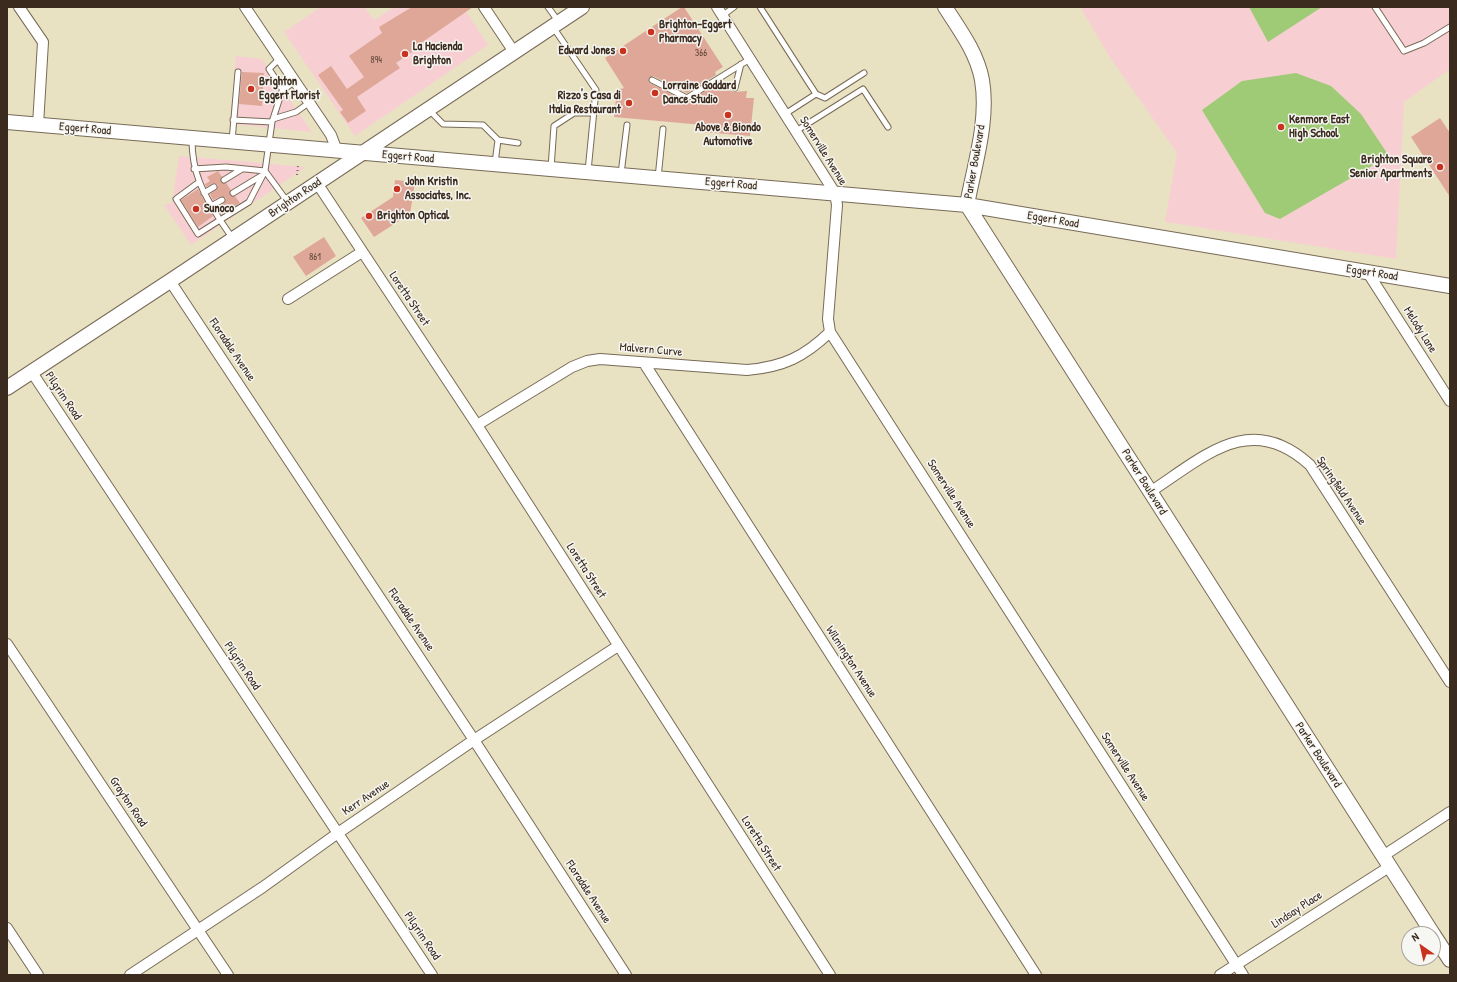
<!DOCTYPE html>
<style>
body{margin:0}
#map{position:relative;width:1457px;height:982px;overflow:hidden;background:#e8e2c2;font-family:"Patrick Hand",sans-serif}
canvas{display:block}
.frame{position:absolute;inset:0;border:8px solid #3b2a1e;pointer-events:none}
.north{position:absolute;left:1401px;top:926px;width:40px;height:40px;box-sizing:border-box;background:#f6f6f2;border:1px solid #aba49d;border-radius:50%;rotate:326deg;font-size:11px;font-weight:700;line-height:16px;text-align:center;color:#3b2a1e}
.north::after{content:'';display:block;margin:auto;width:14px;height:18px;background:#c8321e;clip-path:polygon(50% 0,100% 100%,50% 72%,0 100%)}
</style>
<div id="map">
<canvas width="1457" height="982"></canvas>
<div class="frame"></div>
<div class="north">N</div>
</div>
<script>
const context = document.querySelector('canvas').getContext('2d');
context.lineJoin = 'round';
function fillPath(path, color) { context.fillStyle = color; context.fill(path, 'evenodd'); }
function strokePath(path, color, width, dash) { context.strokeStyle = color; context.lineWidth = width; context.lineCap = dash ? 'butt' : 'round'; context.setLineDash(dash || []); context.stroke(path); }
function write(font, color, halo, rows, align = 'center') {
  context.font = font + ' "Patrick Hand",sans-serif'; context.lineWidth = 3; context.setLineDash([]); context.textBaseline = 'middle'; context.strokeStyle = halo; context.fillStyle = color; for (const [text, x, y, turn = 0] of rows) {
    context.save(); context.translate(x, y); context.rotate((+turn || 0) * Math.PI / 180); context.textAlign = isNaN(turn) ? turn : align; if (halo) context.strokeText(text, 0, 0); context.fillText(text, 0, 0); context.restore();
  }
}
const built = new Path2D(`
 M321,7H365L374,20L394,7H463L488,45L355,136L284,32Z
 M1080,7H1450V69L1404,102L1396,259L1165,222L1177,153L1109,56Z
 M236,56L262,59L312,132L230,124Z
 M179,156L306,167L191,245L164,205L172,203Z`);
const green = new Path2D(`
 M1249,7H1322L1268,42Z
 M1296,73L1331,86L1361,114L1389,156L1280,219L1265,213L1202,110L1242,81Z`);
const building = new Path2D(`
 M412,7H473L411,50L412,52L396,63L400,68L357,97L366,111L348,123L340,112L343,110L318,75L331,66L347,89L364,77L349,56L382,33L379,27Z
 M682,7H684L723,67L715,72L716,75L687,93L653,76L650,77L648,82L687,102L720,82L725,89L734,92L747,91L746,98H754L750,136L703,132V125L614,117L617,90L624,88L605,58Z
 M242,72L264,73L262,106L239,104Z
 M1440,118L1450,133V197L1411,137Z
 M218,171L222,177L221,182L226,183L231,190L230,195L235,196L240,203L229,210L227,207L220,212L217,207L225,202L226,198L222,196L213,200L210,194L217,189L218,185L214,183L206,187L205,184L210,181L207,177Z
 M395,180L415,182L410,214L374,237L361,218L393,197Z
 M198,189L213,216L198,227L181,200Z
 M324,237L336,256L306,276L293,257Z`);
const path = new Path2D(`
 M297,175L298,165`);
const lane = new Path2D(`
 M548,7L558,21
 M760,7L816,94L785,114
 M1375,7L1404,51L1424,43L1450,27
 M722,16L734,7
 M553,27L596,90L588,171
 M280,58L269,69L283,90
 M652,80L687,98L750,59
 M735,88L741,64
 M816,94L825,98L864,73
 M429,110L443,124L483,125L498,140L518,143
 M273,119L296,112L310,102
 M233,120L272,122
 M796,131L863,89L888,127
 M192,140C192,173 203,193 220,220L249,202L265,171L272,122L282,91L295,81
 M232,141L238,72
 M495,163L498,140
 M551,168L554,126L574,113H594
 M194,169L226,167L265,171L287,201
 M621,174L627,125
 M658,178L663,129
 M224,180L242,169
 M199,182L176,199L198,234L220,220L233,239
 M204,193L214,187
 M233,193L261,176
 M211,206L222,200`);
const street = new Path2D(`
 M19,7L43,42L38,125
 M245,7L331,135L337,151
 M484,7L514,52
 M717,7L835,193L837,205L828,319L830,332L1243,975
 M317,183L477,425L830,975
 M1368,273L1450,401
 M170,281L474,740L626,975
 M288,299L362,252
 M644,363L1036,975
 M31,371L432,975
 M477,425L572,367L587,361L600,359L747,370C783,367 804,357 830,332
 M1150,492C1204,457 1250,410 1310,465L1450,682
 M7,644L228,975
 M1383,856L1450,812
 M7,928L38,975
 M130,975L263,887L338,833L474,740L618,646
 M1220,975L1389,867`);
const secondary = new Path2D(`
 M945,7C960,30 977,53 982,80C989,121 974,166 967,205L1433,934
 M7,122L967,205L1450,286
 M7,388L170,281L582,7
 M1433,934L1450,960`);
const markers = [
 [651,32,4,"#c8321e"],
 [623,51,4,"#c8321e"],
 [405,54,4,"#c8321e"],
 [251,89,4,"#c8321e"],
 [655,93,4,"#c8321e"],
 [629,103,4,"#c8321e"],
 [728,115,4,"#c8321e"],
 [1281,127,4,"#c8321e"],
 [1440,167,4,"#c8321e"],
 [397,189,4,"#c8321e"],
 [196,209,4,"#c8321e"],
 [369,216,4,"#c8321e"]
];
const numberNames = [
 ["366",701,53],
 ["894",376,60],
 ["861",315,257]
];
const poiNames = [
 ["Brighton-Eggert",659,25],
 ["Pharmacy",659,39],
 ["La Hacienda",413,47],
 ["Brighton",413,61],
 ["Edward Jones",615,51,"right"],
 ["Brighton",259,82],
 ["Eggert Florist",259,96],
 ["Lorraine Goddard",663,86],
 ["Dance Studio",663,100],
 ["Rizzo's Casa di",621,96,"right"],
 ["Italia Restaurant",621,110,"right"],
 ["Kenmore East",1289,120],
 ["High School",1289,134],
 ["Above & Biondo",728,128,"center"],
 ["Automotive",728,142,"center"],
 ["Brighton Square",1432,160,"right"],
 ["Senior Apartments",1432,174,"right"],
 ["John Kristin",405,182],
 ["Associates, Inc.",405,196],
 ["Sunoco",204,209],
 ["Brighton Optical",377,216]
];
const streetNames = [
 ["Eggert Road",85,129,5],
 ["Somerville Avenue",823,151,58],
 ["Eggert Road",408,157,5],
 ["Parker Boulevard",975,162,-80],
 ["Eggert Road",731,184,5],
 ["Brighton Road",295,198,-34],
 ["Eggert Road",1053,220,10],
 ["Eggert Road",1372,273,9],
 ["Loretta Street",409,299,56],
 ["Melody Lane",1420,330,58],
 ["Floradale Avenue",232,350,56],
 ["Malvern Curve",651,350,5],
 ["Pilgrim Road",63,396,56],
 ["Parker Boulevard",1144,482,58],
 ["Springfield Avenue",1341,491,56],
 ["Somerville Avenue",951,494,57],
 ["Loretta Street",586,571,57],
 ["Floradale Avenue",411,620,56],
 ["Wilmington Avenue",851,662,57],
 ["Pilgrim Road",242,666,56],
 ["Parker Boulevard",1318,755,57],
 ["Somerville Avenue",1125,767,57],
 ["Kerr Avenue",366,798,-34],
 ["Grayton Road",128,802,56],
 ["Loretta Street",761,844,57],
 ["Floradale Avenue",588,892,57],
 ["Lindsay Place",1297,910,-33],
 ["Pilgrim Road",422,936,56]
];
fillPath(built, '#f7cfd2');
fillPath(green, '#9fca76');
fillPath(building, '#dfa798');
strokePath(lane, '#786a57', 7);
strokePath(street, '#786a57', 12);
strokePath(secondary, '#786a57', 16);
strokePath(path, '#786a57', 2, [1, 3]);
strokePath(lane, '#fff', 5);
strokePath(street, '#fff', 10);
strokePath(secondary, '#fff', 14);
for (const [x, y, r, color] of markers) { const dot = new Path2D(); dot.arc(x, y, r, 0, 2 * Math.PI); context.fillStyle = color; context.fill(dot); strokePath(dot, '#f6f6f2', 1.5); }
write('10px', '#64493c', null, numberNames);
write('bold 12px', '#3b2a1e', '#f6f6f2', poiNames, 'left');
write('12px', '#3b2a1e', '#f6f6f2', streetNames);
</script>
